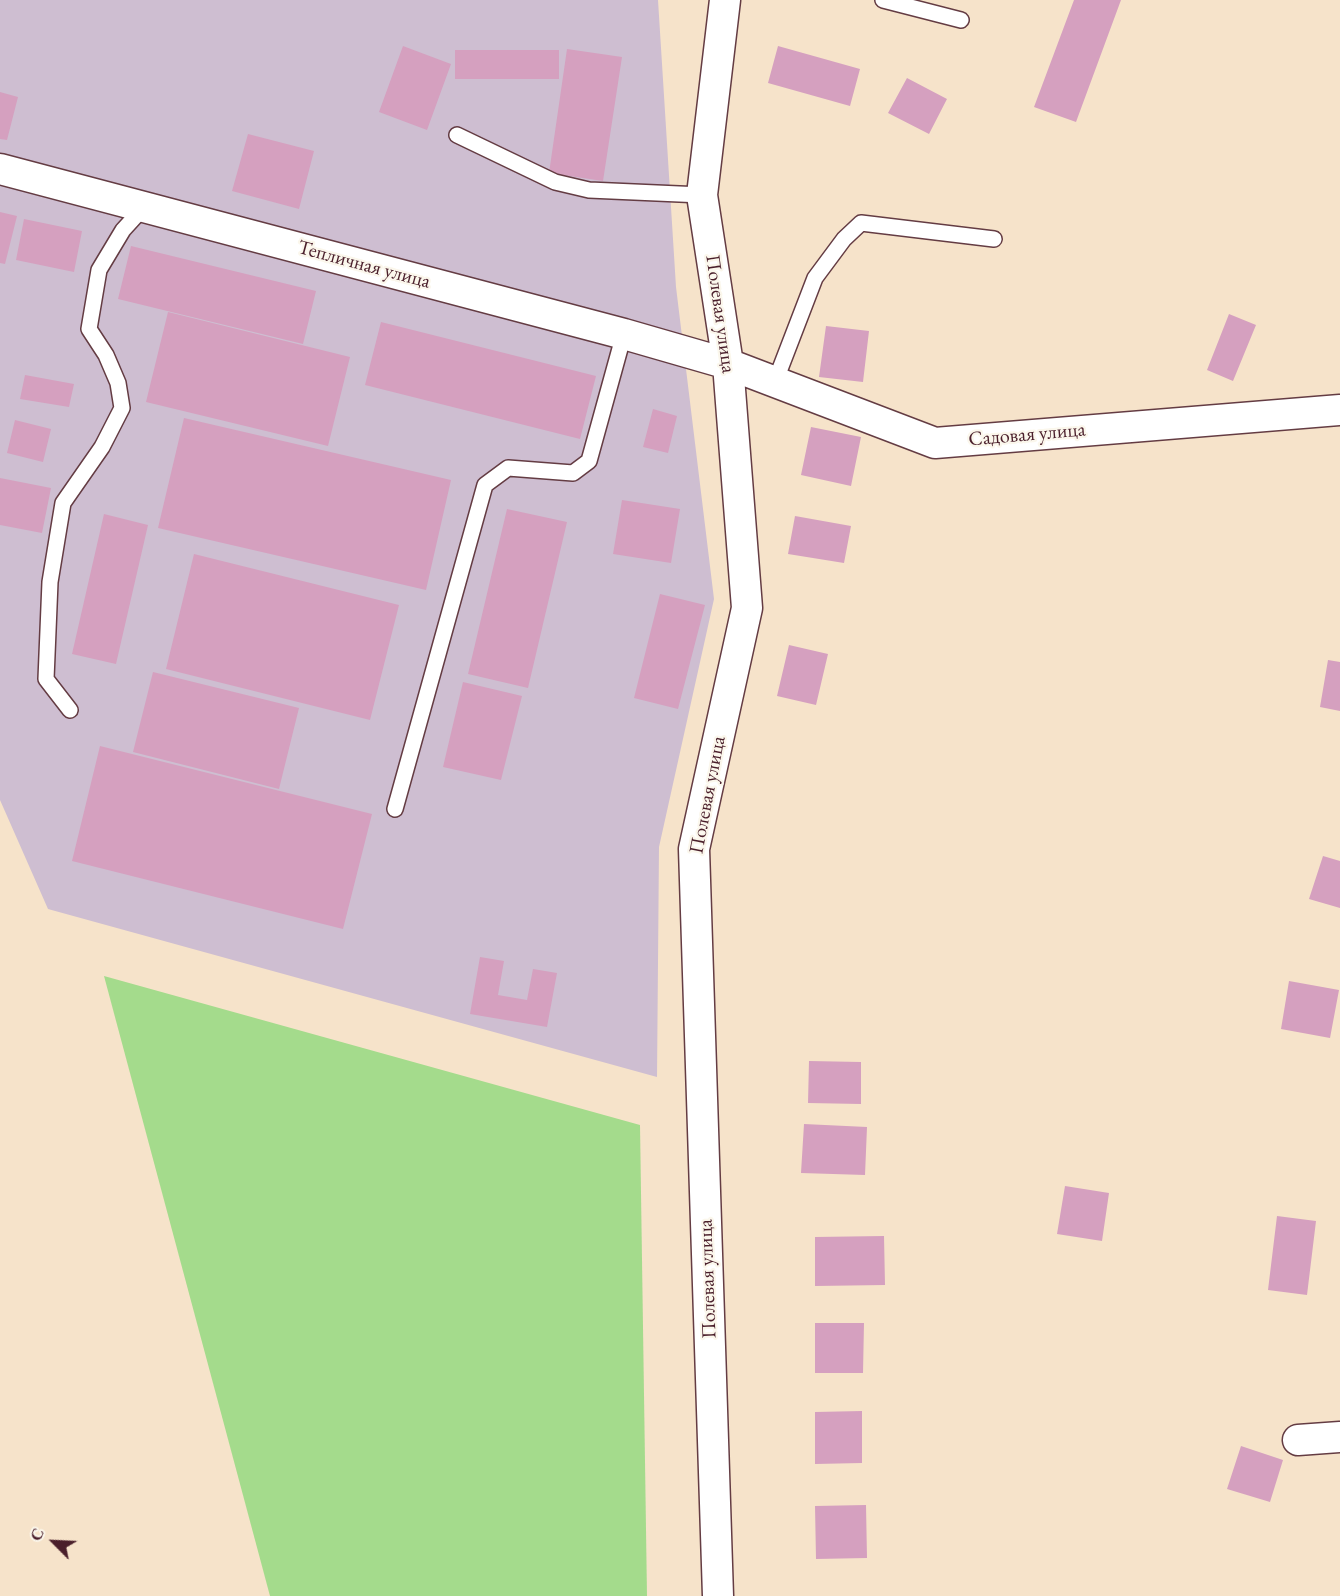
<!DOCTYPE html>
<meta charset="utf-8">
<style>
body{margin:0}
#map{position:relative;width:1340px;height:1596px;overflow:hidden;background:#f6e3ca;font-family:"EB Garamond",serif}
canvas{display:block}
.north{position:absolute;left:24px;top:1512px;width:60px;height:60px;-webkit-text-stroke:4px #fbf7ec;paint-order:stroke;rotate:294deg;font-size:16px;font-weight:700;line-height:24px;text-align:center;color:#4a1f2b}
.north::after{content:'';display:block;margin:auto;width:21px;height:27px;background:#4a1f2b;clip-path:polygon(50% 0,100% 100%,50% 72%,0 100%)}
</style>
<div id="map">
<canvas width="1340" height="1596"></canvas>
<div class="north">С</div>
</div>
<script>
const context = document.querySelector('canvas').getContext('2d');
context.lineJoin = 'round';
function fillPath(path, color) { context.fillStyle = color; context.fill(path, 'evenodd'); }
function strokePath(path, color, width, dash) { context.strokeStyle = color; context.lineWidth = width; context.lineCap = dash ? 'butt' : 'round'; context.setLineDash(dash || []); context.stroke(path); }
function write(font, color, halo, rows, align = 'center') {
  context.font = font + ' "EB Garamond",serif'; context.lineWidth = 4.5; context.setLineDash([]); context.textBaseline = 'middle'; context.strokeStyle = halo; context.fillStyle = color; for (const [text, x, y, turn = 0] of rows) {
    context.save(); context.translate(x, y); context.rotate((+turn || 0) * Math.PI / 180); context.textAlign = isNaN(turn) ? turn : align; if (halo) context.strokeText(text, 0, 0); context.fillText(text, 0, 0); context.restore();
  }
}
const industrial = new Path2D(`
 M0,0H658L676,287L714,599L659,847L657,1077L48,909L0,800Z`);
const green = new Path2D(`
 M104,976L640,1125L647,1596H270Z`);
const building = new Path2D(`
 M1074,0H1121L1076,122L1034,107Z
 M403,46L451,64L427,130L379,112Z
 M778,46L860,69L850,106L768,83Z
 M567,49L622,57L603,181L549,173Z
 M455,50H559V79H455Z
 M907,78L947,99L929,134L888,113Z
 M0,92L18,97L7,140L0,139Z
 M248,134L314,151L299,209L232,191Z
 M0,212L17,216L5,264L0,263Z
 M24,219L82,231L74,272L16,260Z
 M131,246L316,291L303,344L118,299Z
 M168,312L350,357L328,446L146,402Z
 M1229,314L1256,325L1233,381L1207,370Z
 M381,322L596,376L580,439L365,385Z
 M826,326L869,331L863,382L819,377Z
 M25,375L74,384L69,407L20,399Z
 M653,409L677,416L668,453L643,447Z
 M184,418L451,480L426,590L158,528Z
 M15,420L51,429L43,462L7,453Z
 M811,427L861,437L851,486L801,475Z
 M0,478L51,488L42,533L0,525Z
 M622,500L680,509L671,563L613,554Z
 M507,509L567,522L528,688L468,674Z
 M104,514L148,525L116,664L72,654Z
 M795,516L851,526L844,563L788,554Z
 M194,554L399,605L370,720L166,669Z
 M660,594L705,605L678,709L634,698Z
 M789,645L828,654L816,705L777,696Z
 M1328,660L1340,662V711L1320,707Z
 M153,672L299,708L279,789L133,752Z
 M463,682L522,696L501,780L443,767Z
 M100,746L372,814L343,929L72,861Z
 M1323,856L1340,861V908L1309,899Z
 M480,957L504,961L498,995L527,1000L533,969L557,973L547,1027L470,1014Z
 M1289,981L1339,990L1330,1038L1281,1029Z
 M809,1061L861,1062V1104L808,1103Z
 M804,1124L867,1127L865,1175L801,1173Z
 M1065,1186L1109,1193L1102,1241L1057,1234Z
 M1277,1216L1316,1221L1307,1295L1268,1290Z
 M884,1236L885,1285L815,1286V1237Z
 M815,1323H864L863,1373H815Z
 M862,1411V1463L815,1464V1412Z
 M1241,1446L1283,1460L1270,1502L1227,1489Z
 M866,1505L867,1558L816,1559L815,1506Z`);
const service = new Path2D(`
 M883,0L961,20
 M457,135L555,182L589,190L702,195
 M775,382L815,278L844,239L861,223L994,239
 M70,710L46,679L50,582L63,503L102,447L122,408L118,383L106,355L89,329L99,270L123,230L144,207
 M395,809L485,485L508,468L573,473L589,461L624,334`);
const minor = new Path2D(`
 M0,169L624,334L728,364L935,443L1340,410
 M1298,1440L1340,1437
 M718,1596L694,849L747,608L728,364L702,195L725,0`);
const streetNames = [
 ["Тепличная улица",364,265,15],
 ["Полевая улица",720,314,82],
 ["Садовая улица",1027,435,-5],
 ["Полевая улица",708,795,-79],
 ["Полевая улица",708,1279,-92]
];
fillPath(industrial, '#cebed1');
fillPath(green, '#a4db8c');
fillPath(building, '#d5a0bf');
strokePath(service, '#643c43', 18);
strokePath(minor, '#643c43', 33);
strokePath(service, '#fff', 15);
strokePath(minor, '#fff', 30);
write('20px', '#4a1f2b', '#fbf7ec', streetNames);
</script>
